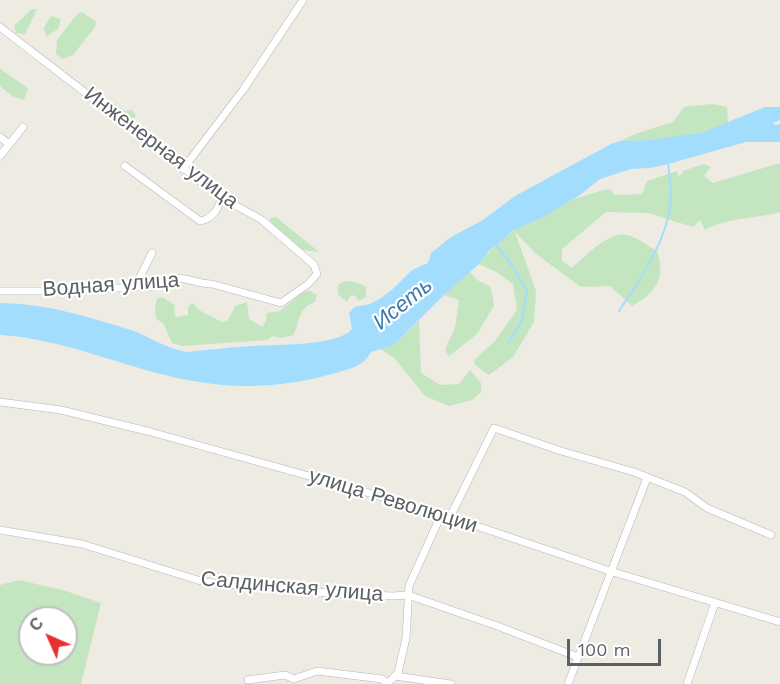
<!DOCTYPE html>
<meta charset="utf-8">
<style>
body{margin:0}
#map{position:relative;width:780px;height:684px;overflow:hidden;background:#eeebe3;font-family:"Work Sans",sans-serif}
canvas{display:block}
.north{position:absolute;left:18px;top:606px;width:60px;height:60px;box-sizing:border-box;background:#fff;border:2px solid #bdbfc1;border-radius:50%;rotate:315deg;font-size:16px;font-weight:700;line-height:24px;text-align:center;color:#5b6064}
.north::after{content:'';display:block;margin:auto;width:21px;height:27px;background:#e63130;clip-path:polygon(50% 0,100% 100%,50% 72%,0 100%)}
.scale{position:absolute;left:567px;top:639px;width:94px;height:27px;box-sizing:border-box;border:3px solid #5b6064;border-top:0;padding-left:8px;font-size:18px;line-height:21px;white-space:nowrap;color:#5b6064;-webkit-text-stroke:4px #fff;paint-order:stroke}
</style>
<div id="map">
<canvas width="780" height="684"></canvas>
<div class="north">С</div>
<div class="scale">100 m</div>
</div>
<script>
const context = document.querySelector('canvas').getContext('2d');
context.lineJoin = 'round';
function fillPath(path, color) { context.fillStyle = color; context.fill(path, 'evenodd'); }
function strokePath(path, color, width, dash) { context.strokeStyle = color; context.lineWidth = width; context.lineCap = dash ? 'butt' : 'round'; context.setLineDash(dash || []); context.stroke(path); }
function write(font, color, halo, rows, align = 'center') {
  context.font = font + ' "Work Sans",sans-serif'; context.lineWidth = 4.5; context.setLineDash([]); context.textBaseline = 'middle'; context.strokeStyle = halo; context.fillStyle = color; for (const [text, x, y, turn = 0] of rows) {
    context.save(); context.translate(x, y); context.rotate((+turn || 0) * Math.PI / 180); context.textAlign = isNaN(turn) ? turn : align; if (halo) context.strokeText(text, 0, 0); context.fillText(text, 0, 0); context.restore();
  }
}
const green = new Path2D(`
 M32,9H37L25,34L16,33L14,26Z
 M82,12L96,22L95,27L73,55L62,59L56,54L57,40L78,13Z
 M51,16L61,19L58,29L46,37L44,28Z
 M0,69L28,88L24,100L12,96L0,86Z
 M108,99L125,111L132,110L136,116L131,121H128L107,105Z
 M712,104L727,107L728,122C696,140 656,140 620,141L638,133L673,122L684,107Z
 M780,163V212C755,219 728,217 705,230L700,220L693,227L648,213L606,212L562,249V261L572,268C585,257 608,231 627,235C637,237 648,246 657,251C666,278 656,293 632,306L610,286L581,287L536,254L515,232L536,291L534,322L513,357L489,375L475,365L474,360L495,341L517,310L513,284L498,273L479,264C510,224 562,199 610,189L615,195L642,194L647,181L677,171L679,177L683,171L703,164L711,167L704,176L713,183Z
 M276,217L319,252L303,250L273,226L269,219Z
 M469,271L477,280L491,287L494,306L477,334L449,356L445,350L455,327L459,300L444,295Z
 M345,281L356,282L366,287V297L358,301L356,296L351,295L347,302L338,294V285Z
 M310,291L317,295L315,302C298,308 300,320 294,335L281,338L273,336L267,340L182,346L172,343L163,323L156,319L155,307L157,299L162,297L175,305L174,312L176,317L188,315V306L193,303L199,310L222,322L228,320L235,306L247,302L249,319L262,327L266,321L267,313L280,311L303,292Z
 M419,321L421,373L440,385L459,384L470,370L481,383V392L472,400L449,406L425,396L395,359L381,349L397,342Z
 M19,580L66,591L101,603L81,684H0V585ZM30,618H66V654H30Z`);
const water = new Path2D(`
 M765,107H780V120L773,123L775,125L780,124V142H746L668,164L650,168L631,169L600,179L580,195L545,216L514,230L488,252L479,264L444,295L397,342L391,346L371,352C363,368 344,370 328,375C257,394 199,387 129,365C85,352 47,338 0,335V303C45,303 88,317 131,330C150,337 167,349 187,352C208,350 230,347 252,346C275,344 337,347 352,329L349,313L354,307L370,304L381,298L394,288L412,270L428,263L431,253L451,237L483,220L515,196L611,144L620,141L650,140L701,133Z`);
const stream = new Path2D(`
 M494,243L509,261L527,291L522,321L509,342
 M619,311C641,278 668,240 671,199C671,187 669,174 668,162`);
const street = new Path2D(`
 M0,27L222,198L262,220L314,265L317,274L308,284L281,303L212,284C188,283 182,271 158,286L57,291H0
 M0,137L9,144
 M0,156L23,127
 M125,166L200,221C213,219 217,210 222,198
 M183,169L243,90L303,0
 M135,287L152,253
 M0,402L61,410L151,432L352,488L450,517L610,571L780,622
 M450,517L494,428L561,451L634,472L685,492L707,508L771,535
 M0,530L82,544L204,582L313,592L392,596L408,595L500,627L578,657
 M395,676L451,684
 M248,680L285,675L294,679L317,671L382,679L387,683
 M387,684L398,673L406,638L409,586L441,515
 M568,684L647,478
 M687,684L715,603`);
const streetNames = [
 ["Инженерная улица",161,148,37],
 ["Водная улица",111,285,-4],
 ["улица Революции",393,501,17],
 ["Салдинская улица",292,587,5]
];
const waterNames = [
 ["Исеть",403,304,-39]
];
fillPath(green, '#c3e5c0');
fillPath(water, '#a3ddfe');
strokePath(stream, '#a3ddfe', 2);
strokePath(street, '#b4b6ba', 8);
strokePath(street, '#fff', 7);
write('21px', '#5b6064', '#fff', streetNames);
write('italic 22px', '#3e79a7', '#fff', waterNames);
</script>
